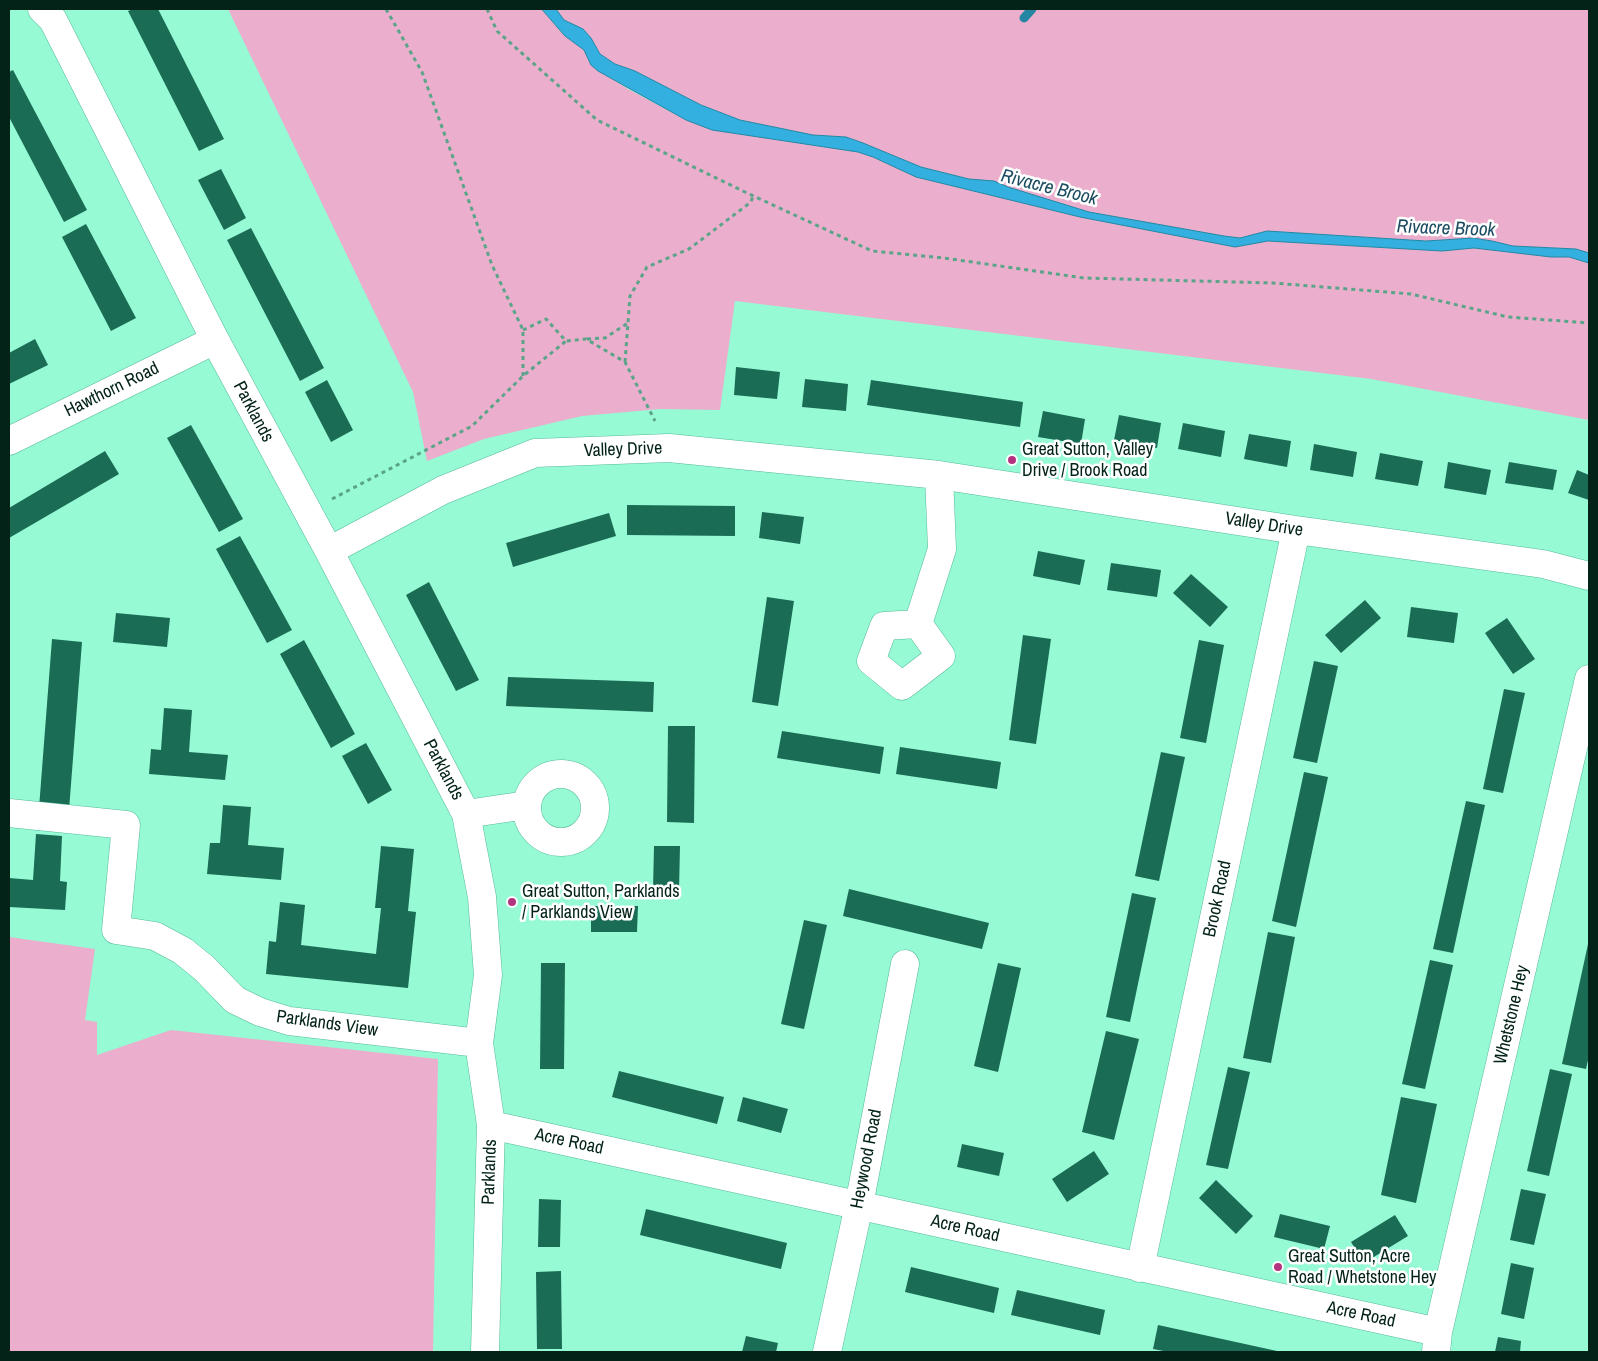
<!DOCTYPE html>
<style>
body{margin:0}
#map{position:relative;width:1598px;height:1361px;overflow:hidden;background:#96fad5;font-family:"Archivo Narrow",sans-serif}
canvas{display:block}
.frame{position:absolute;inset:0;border:10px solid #032319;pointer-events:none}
</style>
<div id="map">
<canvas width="1598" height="1361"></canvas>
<div class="frame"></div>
</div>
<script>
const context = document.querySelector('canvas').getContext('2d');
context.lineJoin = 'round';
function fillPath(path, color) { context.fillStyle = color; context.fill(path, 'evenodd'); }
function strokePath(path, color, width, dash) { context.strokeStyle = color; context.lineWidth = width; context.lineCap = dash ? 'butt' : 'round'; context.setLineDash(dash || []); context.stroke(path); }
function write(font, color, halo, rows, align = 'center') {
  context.font = font + ' "Archivo Narrow",sans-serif'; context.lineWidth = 5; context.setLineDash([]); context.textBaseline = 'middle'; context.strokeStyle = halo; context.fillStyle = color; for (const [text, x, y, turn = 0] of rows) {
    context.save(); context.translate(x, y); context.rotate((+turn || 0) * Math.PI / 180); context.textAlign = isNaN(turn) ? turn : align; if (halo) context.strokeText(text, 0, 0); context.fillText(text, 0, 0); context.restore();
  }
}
const green = new Path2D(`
 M228,9H542L565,36L584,50L591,65L628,89L686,120L712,130L858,152L873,157L916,177L1080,217L1235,247L1268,241L1442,251L1474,248L1551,257H1569L1589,263V420L1371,379L735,301L720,410L660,409L582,416L484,439L427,461L413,392Z
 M556,9H1589V253L1576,249L1513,246L1492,241L1473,238L1426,241L1267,231L1240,238L1224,236L1089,212L1008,187L994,181L969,179L921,167L863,143L846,137L813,135L740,120L701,105L635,71L615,64L600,54L591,38L583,29L564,20Z
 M9,937L95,949L85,1020L97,1022V1055L171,1030L438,1059L433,1352H9Z`);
const water = new Path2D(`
 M542,9H556L564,20L583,29L591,38L600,54L615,64L635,71L701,105L740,120L813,135L846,137L863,143L921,167L969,179L994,181L1008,187L1089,212L1224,236L1240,238L1267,231L1426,241L1473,238L1492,241L1513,246L1576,249L1589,253V263L1569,257H1551L1474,248L1442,251L1268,241L1235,247L1080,217L916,177L873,157L858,152L712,130L686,120L598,71L591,65L584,50L565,36Z`);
const stream = new Path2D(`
 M1024,18L1032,9`);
const building = new Path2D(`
 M133,9H158L224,139L199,151L128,11Z
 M13,70L87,210L64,222L9,117V72Z
 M221,169L246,218L224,230L198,180Z
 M86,224L136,318L111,331L62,237Z
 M251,228L324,368L300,381L227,240Z
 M35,339L48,365L9,384V353Z
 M736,367L780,372L777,399L734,395Z
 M805,379L848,384L846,411L802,407Z
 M327,380L353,430L331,442L305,392Z
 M871,380L1023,402L1020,427L867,405Z
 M1043,411L1085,419L1081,444L1038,437Z
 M1119,415L1161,423L1157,448L1114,440Z
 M1183,423L1225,431L1221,457L1178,449Z
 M191,425L243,519L219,532L167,438Z
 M1249,434L1291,441L1287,467L1244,459Z
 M1314,444L1357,452L1353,477L1310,470Z
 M105,451L119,474L9,538V508Z
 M1380,453L1423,461L1418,486L1375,479Z
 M1448,462L1491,470L1486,495L1444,488Z
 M1509,462L1557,470L1553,490L1505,483Z
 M1577,470L1589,475V500L1568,493Z
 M627,505L735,506V536L627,535Z
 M762,512L804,517L800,544L759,538Z
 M609,513L616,536L513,567L506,543Z
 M240,536L292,630L267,643L216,549Z
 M1038,551L1085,560L1080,585L1033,576Z
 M1111,563L1161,570L1157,597L1107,590Z
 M1191,574L1228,607L1210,627L1173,593Z
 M429,582L479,680L456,691L406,595Z
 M767,597L794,601L778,706L752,702Z
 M1365,600L1381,618L1341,653L1325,635Z
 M1411,607L1458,613L1454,643L1407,637Z
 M116,613L170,618L167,647L113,642Z
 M1507,618L1535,659L1513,674L1485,633Z
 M1023,635L1051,639L1036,744L1009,740Z
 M52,639L82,642L69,810L39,808Z
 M304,640L355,734L331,748L280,654Z
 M1199,640L1224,645L1206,743L1180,738Z
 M1314,661L1338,666L1317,763L1293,758Z
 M508,677L654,682L653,712L506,706Z
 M1504,689L1525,693L1503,793L1483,789Z
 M164,708L192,710L189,752L228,755L225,780L149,774L151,749L161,750Z
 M668,726H695L694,823L667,822Z
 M782,731L884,747L880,774L777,758Z
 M366,743L392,790L368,804L342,756Z
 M900,747L1001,762L997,789L896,774Z
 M1161,752L1185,757L1159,881L1135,876Z
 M1304,772L1328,777L1296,927L1272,921Z
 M1466,801L1485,805L1453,953L1433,949Z
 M223,805L251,807L248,845L284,848L281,880L207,874L210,843H220Z
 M36,834L62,836L60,881L67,882L65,910L9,907V878L33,880Z
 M381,846L414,849L408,911L416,912L408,988L266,974L269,941L276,942L280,902L305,905L301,945L376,954L381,908H375Z
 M654,846H680L679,891L653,890Z
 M849,889L989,923L982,949L843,916Z
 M1132,893L1156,898L1130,1022L1106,1017Z
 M591,906H638L637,932H591Z
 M804,920L827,925L804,1029L781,1024Z
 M1268,932L1295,937L1271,1063L1243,1058Z
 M1588,944L1589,1056L1586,1069L1562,1064Z
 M1430,960L1453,965L1425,1089L1402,1084Z
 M541,963H565L564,1069H540Z
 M998,963L1021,968L998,1072L974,1066Z
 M1106,1031L1139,1039L1114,1140L1082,1132Z
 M1228,1067L1250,1072L1228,1169L1206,1165Z
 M1550,1069L1572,1074L1549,1176L1527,1171Z
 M619,1071L724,1097L717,1124L612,1097Z
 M743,1097L788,1109L781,1133L737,1121Z
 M1401,1097L1437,1104L1416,1203L1381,1195Z
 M962,1144L1004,1153L999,1176L957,1167Z
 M1094,1151L1109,1174L1067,1202L1052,1179Z
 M1216,1180L1253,1216L1236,1234L1199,1198Z
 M1521,1189L1546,1194L1534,1245L1510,1240Z
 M539,1199L561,1200L560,1247H538Z
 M646,1209L787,1243L781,1269L640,1235Z
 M1280,1214L1330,1226L1324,1249L1274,1237Z
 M1395,1215L1408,1236L1364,1263L1351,1242Z
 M1511,1263L1534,1268L1524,1319L1501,1314Z
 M911,1267L999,1288L994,1313L905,1292Z
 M561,1271L562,1349H537L536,1272Z
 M1017,1290L1105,1310L1100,1335L1011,1315Z
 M1158,1325L1277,1351V1352H1169L1153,1349Z
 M746,1336L778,1343L776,1352H742Z
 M1498,1337L1521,1341L1520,1352H1495Z`);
const path = new Path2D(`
 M386,9L422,72L492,265L523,330V376
 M487,9L497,31L597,120L745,192L872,251L944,258L1084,278L1273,283L1411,294L1508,317L1589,323
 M523,330L546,319L566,341L586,339L625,362L655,421
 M587,339L605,338L628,323
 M625,362L630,296L647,267L689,249L751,202L753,196
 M332,499L472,426L523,376L566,341`);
const minor = new Path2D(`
 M42,9L53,20L215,340L329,551L466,814L482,897L488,975L479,1043L491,1125L485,1352
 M9,441L215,340
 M329,551L443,490L535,453L669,448L939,475L1296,530L1543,564L1589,576
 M918,624L884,626L871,661L902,686L941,656L918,624L942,549L939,475
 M527 808a34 34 0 1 1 68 0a34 34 0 1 1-68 0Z
 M9,813L126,825L116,930L155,936L183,951L204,968L235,1000L260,1012L289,1021L479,1043
 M466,814L527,805
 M491,1125L1438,1332
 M1140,1268L1296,530
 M827,1352L859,1205L905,964
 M1436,1352L1438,1332L1589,679`);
const markers = [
 [1012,460,5,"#b3337f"],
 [512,902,5,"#b3337f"],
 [1278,1267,5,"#b3337f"]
];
const streetNames = [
 ["Hawthorn Road",112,390,-26],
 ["Parklands",253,412,62],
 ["Valley Drive",623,450,-2],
 ["Valley Drive",1264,525,9],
 ["Parklands",443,770,62],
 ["Brook Road",1218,899,-78],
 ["Whetstone Hey",1512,1015,-77],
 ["Parklands View",327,1024,8],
 ["Acre Road",569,1142,12],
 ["Heywood Road",867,1159,-79],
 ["Parklands",490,1172,-88],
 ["Acre Road",965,1229,13],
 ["Acre Road",1361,1315,12]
];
const poiNames = [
 ["Great Sutton, Valley",1022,450],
 ["Drive / Brook Road",1022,471],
 ["Great Sutton, Parklands",522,892],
 ["/ Parklands View",522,913],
 ["Great Sutton, Acre",1288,1257],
 ["Road / Whetstone Hey",1288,1278]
];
const waterNames = [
 ["Rivacre Brook",1049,188,14],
 ["Rivacre Brook",1446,229,2]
];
fillPath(green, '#ebaecc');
fillPath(water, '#33b0df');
strokePath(water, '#2586a4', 1);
strokePath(stream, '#2586a4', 9);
fillPath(building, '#1a6c54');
strokePath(minor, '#55ba98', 29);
strokePath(path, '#5ba48a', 3, [4, 4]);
strokePath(minor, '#fff', 28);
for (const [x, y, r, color] of markers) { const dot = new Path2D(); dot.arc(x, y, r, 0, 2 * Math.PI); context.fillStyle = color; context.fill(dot); strokePath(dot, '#fff', 2); }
write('18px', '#032319', '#fff', streetNames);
write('18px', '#032319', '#fff', poiNames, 'left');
write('italic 19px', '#1b4c61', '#fff', waterNames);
</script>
